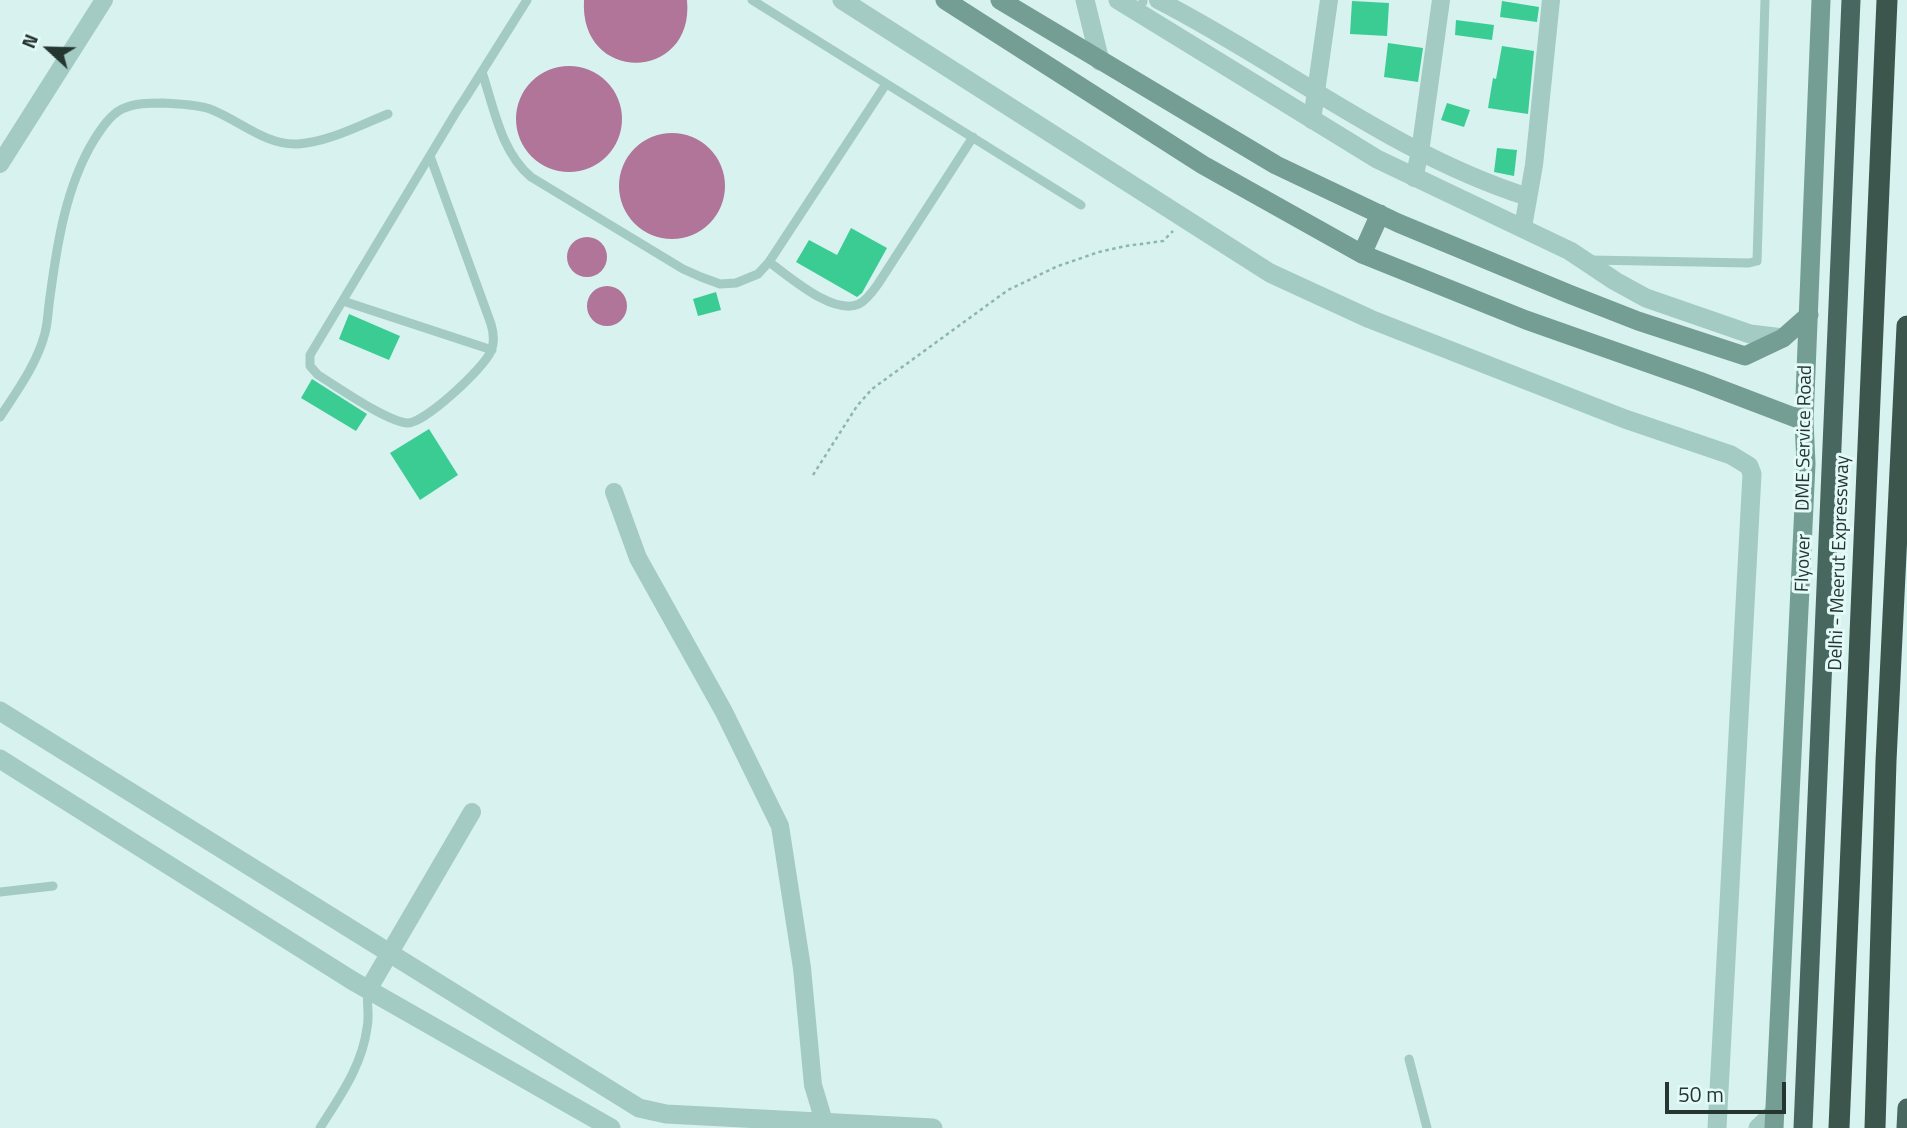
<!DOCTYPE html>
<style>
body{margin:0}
#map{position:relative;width:1907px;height:1128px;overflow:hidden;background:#d7f2ef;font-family:"Titillium Web",sans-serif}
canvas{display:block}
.north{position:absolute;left:14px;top:14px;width:70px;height:70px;-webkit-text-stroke:5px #e3faf8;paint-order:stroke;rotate:292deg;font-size:19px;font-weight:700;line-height:28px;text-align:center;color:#253530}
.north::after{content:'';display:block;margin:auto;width:24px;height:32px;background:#253530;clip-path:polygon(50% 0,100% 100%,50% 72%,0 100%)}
.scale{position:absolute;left:1665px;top:1082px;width:121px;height:32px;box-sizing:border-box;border:4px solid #253530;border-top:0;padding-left:9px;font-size:21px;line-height:24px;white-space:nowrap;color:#253530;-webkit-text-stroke:5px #e3faf8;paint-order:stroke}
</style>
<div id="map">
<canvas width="1907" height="1128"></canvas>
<div class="north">N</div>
<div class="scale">50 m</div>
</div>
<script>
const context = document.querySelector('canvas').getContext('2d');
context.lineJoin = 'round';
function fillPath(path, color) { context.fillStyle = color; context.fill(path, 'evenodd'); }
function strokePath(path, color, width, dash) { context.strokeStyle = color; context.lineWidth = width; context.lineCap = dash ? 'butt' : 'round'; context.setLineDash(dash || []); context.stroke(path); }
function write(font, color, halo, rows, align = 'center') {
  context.font = font + ' "Titillium Web",sans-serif'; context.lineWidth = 6; context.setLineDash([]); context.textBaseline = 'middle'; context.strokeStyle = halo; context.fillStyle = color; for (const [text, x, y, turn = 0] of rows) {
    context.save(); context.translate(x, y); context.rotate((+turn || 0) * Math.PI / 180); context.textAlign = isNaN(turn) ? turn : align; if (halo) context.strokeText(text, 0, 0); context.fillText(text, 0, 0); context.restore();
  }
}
const water = new Path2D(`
 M584,0H687C695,82 579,85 584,0Z
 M516 119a53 53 0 1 1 106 0a53 53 0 1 1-106 0Z
 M619 186a53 53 0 1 1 106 0a53 53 0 1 1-106 0Z
 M567 257a20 20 0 1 1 40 0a20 20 0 1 1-40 0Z
 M587 306a20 20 0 1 1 40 0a20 20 0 1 1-40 0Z`);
const building = new Path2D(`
 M1352,1L1389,3L1387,36L1350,34Z
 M1502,1L1539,7L1537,22L1500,17Z
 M1456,20L1494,25L1492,40L1455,35Z
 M1388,43L1423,48L1418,82L1384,77Z
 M1502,46L1534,51L1528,114L1488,108L1493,78L1496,79Z
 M1447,103L1470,110L1464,127L1441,120Z
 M1497,148L1517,150L1514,176L1494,172Z
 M851,228L887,248L862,293L857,297L796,262L809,240L837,255Z
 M716,292L721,310L698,316L693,299Z
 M349,314L400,336L389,360L339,339Z
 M312,379L367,414L356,431L301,398Z
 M429,429L458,475L420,500L390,453Z`);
const path = new Path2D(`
 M813,475L857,406L872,389L1008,290L1058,266L1099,252L1126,246L1163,241L1173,231`);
const service = new Path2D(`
 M752,0L1081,205
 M1143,2V0
 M482,72C494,108 501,152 531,177L683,269L701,277L720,284L736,283L758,274L769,262L886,84
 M430,156L491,324C494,334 495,342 491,351C485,367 425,423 408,423C387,422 338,387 318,375L310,366V355L458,109L466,97L527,0
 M1590,260L1749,263L1757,261L1765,0
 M769,262C789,276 833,316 859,304C867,300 873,291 878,284L973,137
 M343,301L492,350
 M0,417C17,391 37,364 45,333C48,322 48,309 50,297C57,244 66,186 94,140C101,129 110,115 122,109C135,103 149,103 163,103C179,104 196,104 210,109C239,120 266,146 298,144C329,142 360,125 388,114
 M0,892L53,886
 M1409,1059L1427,1128
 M320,1128C340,1096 362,1066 367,1028C370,1015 366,1003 368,990`);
const minor = new Path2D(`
 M1158,0C1283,64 1393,154 1528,197
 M1312,120L1329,0
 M0,164L104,0
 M1414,178L1420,152L1441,0
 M1523,227L1534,165L1551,0
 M614,492L638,558L724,712L780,826L802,968L813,1085L826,1128
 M368,990L472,812`);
const tertiary = new Path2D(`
 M842,0L1270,273L1370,319L1625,419L1731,455L1749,466L1752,474L1717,1128
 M1085,0L1100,61
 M1118,0L1377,159L1570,251L1615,281L1646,298L1750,334L1783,338
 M0,711L639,1108L666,1114L933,1128
 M0,759L353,981L611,1128
 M1758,1128L1775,1112`);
const secondary = new Path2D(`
 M945,0L1203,165L1362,254L1526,320L1699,381L1804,421
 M1000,0L1276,165L1398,223L1569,294L1638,321L1745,356L1783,338L1809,315
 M1362,254L1380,214
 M1774,1128L1806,464L1804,421L1821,0`);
const trunk = new Path2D(`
 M1803,1128L1851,0
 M1906,1128L1907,1108`);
const motorway = new Path2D(`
 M1839,1128L1887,0
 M1875,1128L1886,761L1907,326`);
const streetNames = [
 ["DME Service Road",1805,438,-89],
 ["Flyover",1804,563,-88],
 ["Delhi - Meerut Expressway",1840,563,-88]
];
fillPath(water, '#b07598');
fillPath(building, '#3bcc94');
strokePath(path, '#8db6ae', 2.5, [3.5, 3.5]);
strokePath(service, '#a3cac3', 9);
strokePath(minor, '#a3cac3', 18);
strokePath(tertiary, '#a3cac3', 19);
strokePath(secondary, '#749e93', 19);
strokePath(trunk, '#48675e', 19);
strokePath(motorway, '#3c564e', 21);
write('19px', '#253530', '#e3faf8', streetNames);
</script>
